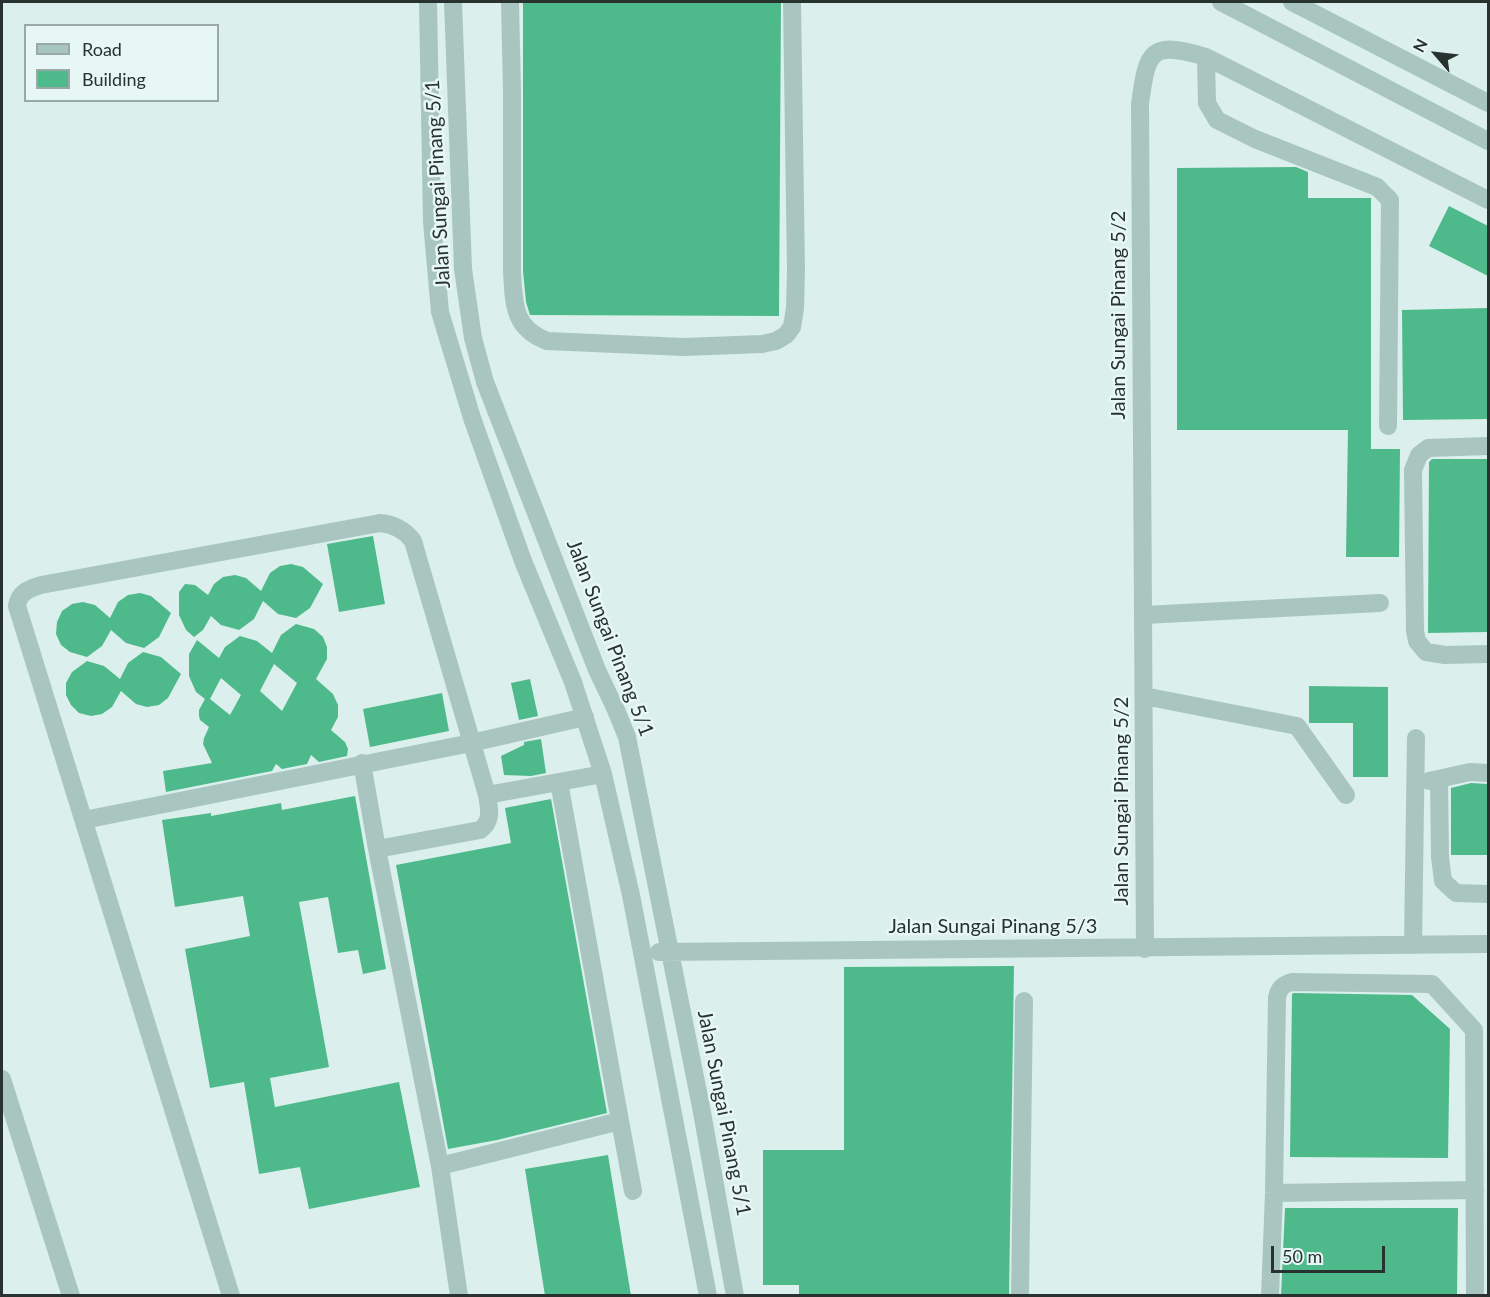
<!DOCTYPE html>
<style>
body{margin:0}
#map{position:relative;width:1490px;height:1297px;overflow:hidden;background:#dbefec;font-family:Lato,sans-serif}
canvas{display:block}
.frame{position:absolute;inset:0;border:3px solid #28332f;pointer-events:none}
.legend{position:absolute;left:24px;top:24px;width:195px;height:78px;box-sizing:border-box;background:#e7f7f5;border:2px solid #9ba9a6;margin:0;padding:8px 10px;list-style:none;font-size:18px;color:#28332f}
.legend li{display:flex;align-items:center;gap:12px;height:30px}
.legend b{width:30px;border:2px solid #9ba9a6}
.north{position:absolute;left:1406px;top:24px;width:60px;height:60px;-webkit-text-stroke:4px #e7f7f5;paint-order:stroke;rotate:298deg;font-size:16px;font-weight:700;line-height:24px;text-align:center;color:#28332f}
.north::after{content:'';display:block;margin:auto;width:21px;height:27px;background:#28332f;clip-path:polygon(50% 0,100% 100%,50% 72%,0 100%)}
.scale{position:absolute;left:1271px;top:1246px;width:114px;height:27px;box-sizing:border-box;border:3px solid #28332f;border-top:0;padding-left:8px;font-size:18px;line-height:21px;white-space:nowrap;color:#28332f;-webkit-text-stroke:4px #e7f7f5;paint-order:stroke}
</style>
<div id="map">
<canvas width="1490" height="1297"></canvas>
<div class="frame"></div>
<ul class="legend">
<li><b style="height:8px;background:#a8c6bf"></b>Road</li>
<li><b style="height:16px;background:#4eba8b"></b>Building</li>
</ul>
<div class="north">N</div>
<div class="scale">50 m</div>
</div>
<script>
const context = document.querySelector('canvas').getContext('2d');
context.lineJoin = 'round';
function fillPath(path, color) { context.fillStyle = color; context.fill(path, 'evenodd'); }
function strokePath(path, color, width, dash) { context.strokeStyle = color; context.lineWidth = width; context.lineCap = dash ? 'butt' : 'round'; context.setLineDash(dash || []); context.stroke(path); }
function write(font, color, halo, rows, align = 'center') {
  context.font = font + ' Lato,sans-serif'; context.lineWidth = 5; context.setLineDash([]); context.textBaseline = 'middle'; context.strokeStyle = halo; context.fillStyle = color; for (const [text, x, y, turn = 0] of rows) {
    context.save(); context.translate(x, y); context.rotate((+turn || 0) * Math.PI / 180); context.textAlign = isNaN(turn) ? turn : align; if (halo) context.strokeText(text, 0, 0); context.fillText(text, 0, 0); context.restore();
  }
}
const building = new Path2D(`
 M523,2H781L779,316L530,315L526,302L523,271Z
 M1296,167L1308,172V198H1371V449H1400L1399,557H1346L1348,430H1177V168Z
 M1449,206L1488,226V276L1429,246Z
 M1488,308V419L1403,420L1402,310Z
 M1432,459H1488V632L1428,633L1429,462Z
 M373,536L385,604L339,612L327,544Z
 M291,564L303,567L323,584L310,608L296,618L278,614L263,601L254,619L239,630L221,625L211,616L203,630L194,637L186,630L179,615V592L185,584L195,585L208,595L214,584L223,577L235,575L246,578L261,591L270,573L280,566Z
 M140,593L151,596L171,613L159,637L144,648L126,643L111,630L102,646L87,657L70,652L61,645L56,634L57,622L62,611L72,604L83,602L95,605L110,618L118,602L128,595Z
 M296,624L314,629L323,637L327,647V659L316,679L333,694L338,705V717L331,730L345,742L348,749L347,756L319,762L311,755L307,764L282,769L276,764L272,771L166,792L163,771L212,763L203,744L204,738L209,727L200,720L199,716V710L205,699L196,692L189,676V654L197,640L219,658L225,647L240,636L257,641L272,653L281,635ZM274,664L297,683L282,711L260,691ZM221,678L241,695L230,715L210,699Z
 M143,652L161,657L181,674L168,698L159,705L147,707L136,704L121,691L112,707L102,714L91,716L79,713L71,705L66,695V683L72,672L87,661L104,666L120,679L128,663Z
 M530,679L538,716L519,720L511,683Z
 M1309,686L1388,687V777H1353V723H1309Z
 M442,693L449,731L370,747L363,709Z
 M541,739L546,773L531,776L504,775L501,756L524,745V742Z
 M1471,783L1488,784V855H1451V788Z
 M355,796L386,969L363,974L358,950L338,953L328,897L299,902L329,1067L270,1078L275,1107L399,1082L420,1187L309,1209L300,1167L259,1174L244,1082L210,1088L185,949L250,936L243,896L175,907L162,820L211,813V816L281,803L282,810Z
 M551,799L607,1113L497,1140L448,1149L396,865L511,843L505,808Z
 M1014,966L1009,1296H799V1285H763V1150H844V967Z
 M1294,993L1412,995L1450,1029L1448,1158L1290,1157L1292,994Z
 M608,1155L631,1296H545L525,1169Z
 M1285,1208H1458L1457,1296H1281Z`);
const minor = new Path2D(`
 M428,2L432,222L440,312L472,418L523,561L573,682L603,774L631,895L708,1296
 M453,2L463,269L473,338L485,382L597,670L616,710L627,737L701,1107L735,1296
 M510,2L512,92V271C514,304 513,328 547,341L684,347L762,344L776,341L786,335L792,327L795,308L796,271L792,2
 M1221,2L1488,141
 M1292,2L1488,103
 M1206,57L1207,103L1217,120L1255,139L1377,187L1390,200L1388,426
 M1488,446L1428,448L1419,455L1413,470L1415,631L1417,641L1426,652L1445,655L1488,654
 M1144,615L1380,603
 M1144,696L1297,726L1346,795
 M362,763L377,849
 M1439,779L1440,857L1443,881L1456,893L1488,894
 M1429,781L1470,772L1488,773
 M487,795L603,774
 M84,820L471,743L585,717
 M1413,945L1416,738
 M1145,949L1140,104C1147,51 1150,40 1206,57L1488,200
 M659,952L1488,944
 M2,1079L71,1296
 M620,1121L633,1191
 M440,1166L620,1121L559,782
 M1274,1193L1475,1190
 M231,1296L17,606C19,592 29,589 41,585L380,523C393,524 404,529 413,541L487,795C489,808 493,821 480,830L377,849L440,1166L459,1296
 M1020,1296L1024,1001
 M1270,1296L1274,1193L1277,998C1279,988 1282,985 1292,982L1432,984L1474,1030L1475,1296`);
const streetNames = [
 ["Jalan Sungai Pinang 5/1",438,184,-93],
 ["Jalan Sungai Pinang 5/2",1119,315,-90],
 ["Jalan Sungai Pinang 5/1",610,638,69],
 ["Jalan Sungai Pinang 5/2",1122,801,-90],
 ["Jalan Sungai Pinang 5/3",993,927],
 ["Jalan Sungai Pinang 5/1",724,1113,79]
];
fillPath(building, '#4eba8b');
strokePath(minor, '#a8c6bf', 18);
write('20px', '#28332f', '#e7f7f5', streetNames);
</script>
